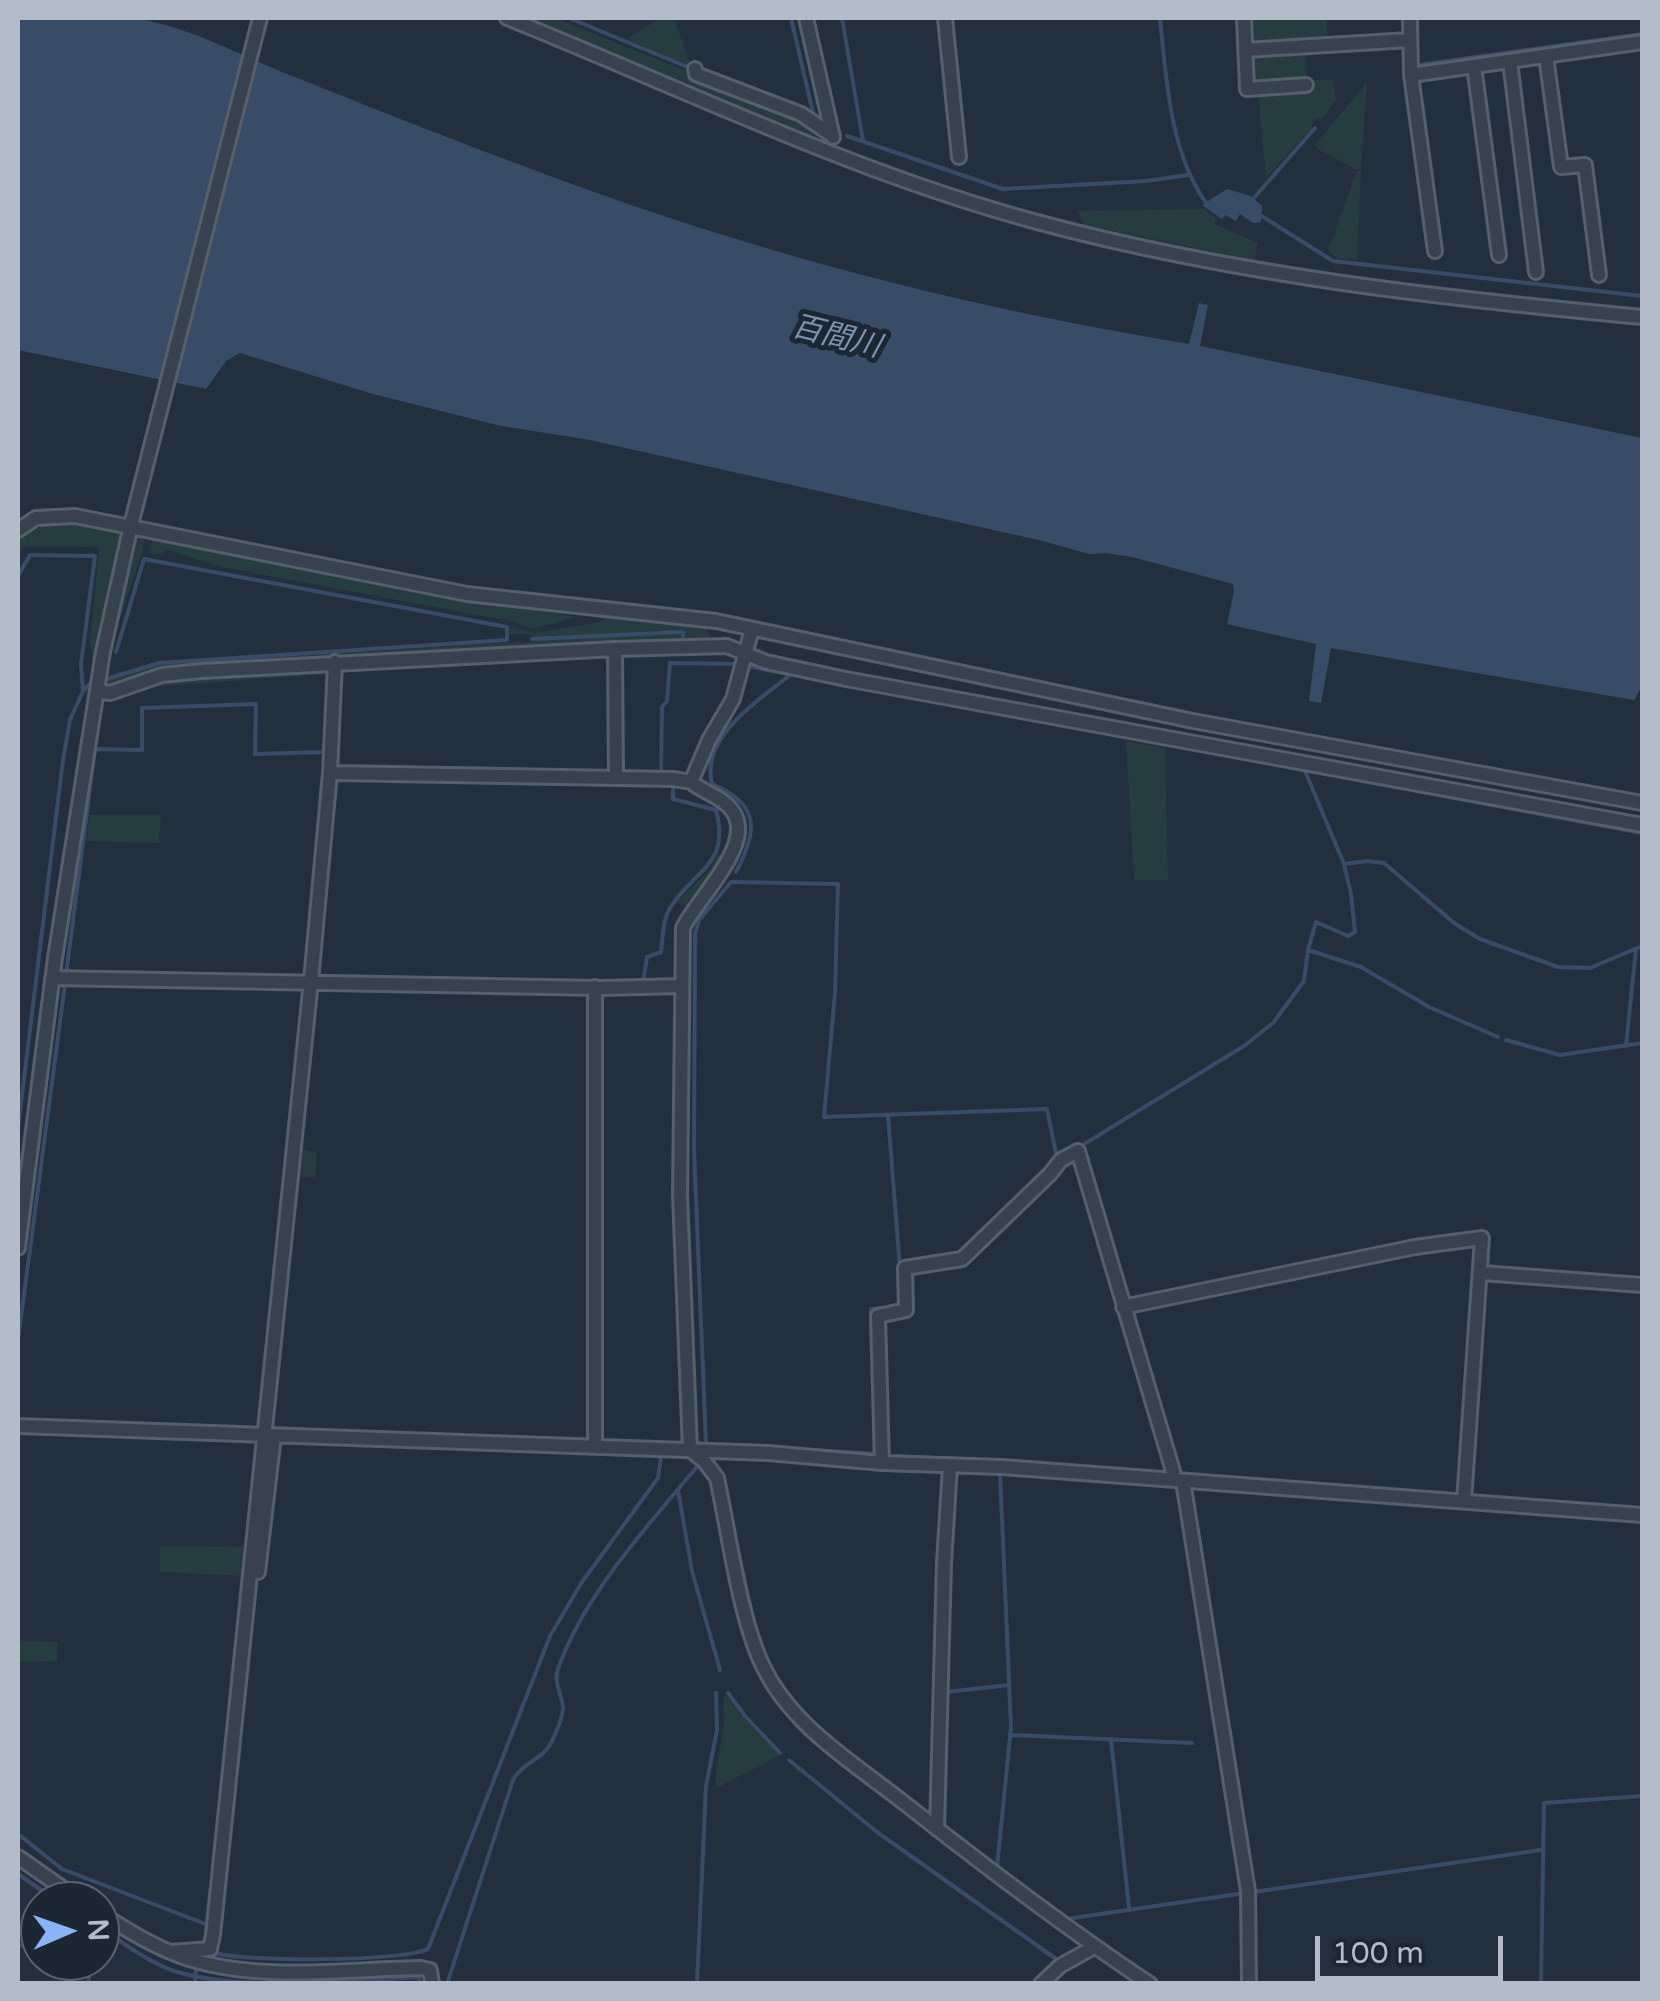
<!DOCTYPE html>
<meta charset="utf-8">
<style>
body{margin:0}
#map{position:relative;width:1660px;height:2001px;overflow:hidden;background:#242f3e;font-family:"Varela Round",sans-serif}
canvas{display:block}
.frame{position:absolute;inset:0;border:20px solid #b4bcc9;pointer-events:none}
.north{position:absolute;left:20px;top:1881px;width:100px;height:100px;box-sizing:border-box;background:#1d2633;border:2px solid #59626f;border-radius:50%;rotate:88deg;font-size:28px;font-weight:700;line-height:40px;text-align:center;color:#b4bcc9}
.north::after{content:'';display:block;margin:auto;width:35px;height:45px;background:#8ab4f8;clip-path:polygon(50% 0,100% 100%,50% 72%,0 100%)}
.scale{position:absolute;left:1315px;top:1936px;width:188px;height:45px;box-sizing:border-box;border:5px solid #b4bcc9;border-top:0;padding-left:12px;font-size:30px;line-height:35px;white-space:nowrap;color:#b4bcc9;-webkit-text-stroke:8px #1d2633;paint-order:stroke}
</style>
<div id="map">
<canvas width="1660" height="2001"></canvas>
<div class="frame"></div>
<div class="north">N</div>
<div class="scale">100 m</div>
</div>
<script>
const context = document.querySelector('canvas').getContext('2d');
context.lineJoin = 'round';
function fillPath(path, color) { context.fillStyle = color; context.fill(path, 'evenodd'); }
function strokePath(path, color, width, dash) { context.strokeStyle = color; context.lineWidth = width; context.lineCap = dash ? 'butt' : 'round'; context.setLineDash(dash || []); context.stroke(path); }
function write(font, color, halo, rows, align = 'center') {
  context.font = font + ' "Varela Round","Noto Sans JP",sans-serif'; context.lineWidth = 10; context.setLineDash([]); context.textBaseline = 'middle'; context.strokeStyle = halo; context.fillStyle = color; for (const [text, x, y, turn = 0] of rows) {
    context.save(); context.translate(x, y); context.rotate((+turn || 0) * Math.PI / 180); context.textAlign = isNaN(turn) ? turn : align; if (halo) context.strokeText(text, 0, 0); context.fillText(text, 0, 0); context.restore();
  }
}
const green = new Path2D(`
 M522,18H555L795,115L819,133L808,137Z
 M660,18H674L691,67L627,39Z
 M1248,18H1327L1328,41L1252,46Z
 M1306,50L1307,81L1251,82L1250,55Z
 M1309,80H1333L1336,100L1323,118L1313,120L1312,128L1266,178L1258,92Z
 M1367,82L1361,169H1355L1318,149L1315,145Z
 M1357,170H1361L1357,260L1337,258L1328,250Z
 M1204,209L1216,218L1214,224L1258,243L1254,260L1084,225L1078,211Z
 M73,523L114,528L122,535L93,672L90,641L99,547L25,546L18,556V538C36,526 51,523 73,523Z
 M145,535L143,549L108,656L131,544L136,537Z
 M153,536L386,585L577,617L532,629L515,622L222,567L167,550L162,554L149,553Z
 M606,618L705,625L710,636L704,641L328,660L108,687L107,680L159,664L685,632L534,638L529,634H508V626L534,633L597,623Z
 M327,668L332,678L327,674L151,687L158,680Z
 M1126,741L1165,748L1168,880H1134Z
 M89,815H161L159,843L87,841Z
 M718,853L727,857L688,908L678,901L711,868Z
 M302,1149L317,1153L315,1177H299Z
 M160,1546L249,1547L246,1576L160,1572Z
 M18,1641L58,1642L57,1661L18,1662Z
 M726,1695L742,1717L780,1755L717,1788L715,1781L724,1725L723,1696Z`);
const water = new Path2D(`
 M18,18C55,18 94,14 131,18C181,23 240,55 287,74C390,115 493,156 597,193C790,262 988,311 1189,344L1199,303L1208,305L1200,346L1642,438V686L1634,700L1331,648L1321,703L1309,701L1316,644L1227,624L1234,591L1233,584L1132,557L1106,553L1089,554L1043,541L585,439L501,426L373,394L240,353L226,361L206,389L18,350Z
 M1227,189L1251,196L1262,206L1261,222L1253,223L1240,214L1236,221L1225,215L1222,219L1202,205Z`);
const stream = new Path2D(`
 M569,18L690,68
 M791,18L813,113
 M842,18L863,141
 M1160,18C1166,78 1170,154 1207,204
 M1418,65L1642,34
 M847,136L1003,189L1146,181L1188,175
 M1252,200L1315,128
 M1260,215L1333,261L1642,296
 M18,576L30,555L95,556L81,664L83,691
 M532,639L683,632V636
 M116,652L144,559L507,627V640
 M752,667L1642,833
 M661,774L662,707L667,701L670,663L739,664
 M1344,864L1367,861L1384,863L1454,923L1480,939L1558,967L1590,968L1642,946
 M736,872C759,829 759,804 712,784C700,736 760,700 790,675
 M1308,950L1361,967L1429,1007L1498,1037
 M66,975L95,749L142,750V708L256,704L255,754L325,752
 M316,976L572,981
 M643,983L647,957L661,952C663,937 662,919 672,905C697,868 730,864 716,810L673,799V783
 M1506,1040L1560,1055L1642,1043
 M1626,1046L1636,949
 M888,1115L900,1269
 M18,1128L63,760L70,720L83,691L90,684L159,663L507,640
 M1081,1146L1244,1046L1273,1023L1304,981L1308,950L1316,922L1348,936L1355,932L1351,894L1344,864L1305,771
 M18,1340L65,984
 M872,1341L871,1309L894,1307
 M271,1432L285,1298
 M706,1445L694,1149L695,934L699,920L731,882L838,884L835,993L824,1117L1047,1109L1057,1158
 M725,1445L880,1454
 M711,1456L721,1476
 M889,1456L983,1460
 M678,1490L692,1571L720,1670
 M731,1519L756,1632
 M946,1692L1009,1685
 M728,1693L745,1716L780,1753
 M824,1733L860,1762
 M1012,1735L1192,1743
 M1111,1739L1129,1908
 M789,1760L877,1832L1059,1961
 M18,1834L62,1869L208,1925
 M997,1867L1011,1727L1000,1473
 M18,1874L57,1901
 M1254,1892L1541,1850
 M1066,1919L1245,1893
 M100,1928C125,1944 152,1965 181,1973C249,1991 348,1981 419,1977V1984
 M18,1945L40,1949
 M215,1953C246,1962 401,1962 428,1949L550,1636L582,1582L658,1478L661,1457
 M88,1984L92,1961
 M195,1984L196,1970
 M447,1984L513,1780C522,1763 542,1760 551,1743C556,1733 563,1718 563,1707C562,1694 553,1682 558,1669C584,1594 651,1522 701,1462
 M697,1984L706,1786L717,1730L716,1693
 M1541,1984L1544,1803L1642,1796`);
const minor = new Path2D(`
 M507,18C681,88 854,173 1037,222C1234,275 1440,298 1642,317
 M806,18L833,137
 M945,18L959,157
 M1244,18L1247,89L1306,85
 M1410,18L1411,75L1642,42
 M1245,50L1410,40
 M1546,56L1561,167L1585,165L1599,275
 M1510,61L1536,272
 M1474,66L1499,255
 M695,69L696,74L801,114L833,136
 M1411,75L1435,251
 M18,530L36,518L75,516L467,594L716,621L1193,721L1642,803
 M752,629L733,699L709,740L691,782C703,792 722,797 731,809C759,842 696,899 683,928L680,1195L690,1450L704,1461L717,1478C729,1533 739,1615 762,1664C790,1725 852,1762 903,1802C983,1865 1064,1927 1150,1984
 M615,649L616,778
 M97,691L110,693L162,675L202,671L615,649L727,646L766,662L846,679L1642,825
 M335,773L674,779L691,782
 M52,978L600,988L681,986
 M595,987V1446
 M18,1248L55,958L103,652L131,525L260,18
 M1482,1273L1642,1285
 M1123,1307L1415,1247L1482,1238L1464,1501
 M18,1426L768,1453L882,1463L1002,1467L1642,1515
 M882,1463L878,1316L906,1310L905,1268L962,1259L1050,1174L1061,1160L1078,1151L1173,1471V1480
 M1183,1481L1248,1891L1249,1984
 M258,1572L274,1436
 M937,1829L944,1563L950,1466
 M18,1857L81,1901
 M100,1913C129,1931 157,1949 189,1959C262,1982 346,1969 421,1968L430,1970L432,1984
 M171,1952L210,1949L213,1935L311,981L330,773L335,662
 M1041,1984L1060,1966L1094,1947`);
const waterNames = [
 ["百間川",836,338,14]
];
fillPath(green, '#263c3f');
fillPath(water, '#394c67');
strokePath(stream, '#394c67', 4);
strokePath(minor, '#565f6c', 18);
strokePath(minor, '#38414e', 12);
write('italic 30px', '#7c92b1', '#1d2633', waterNames);
</script>
